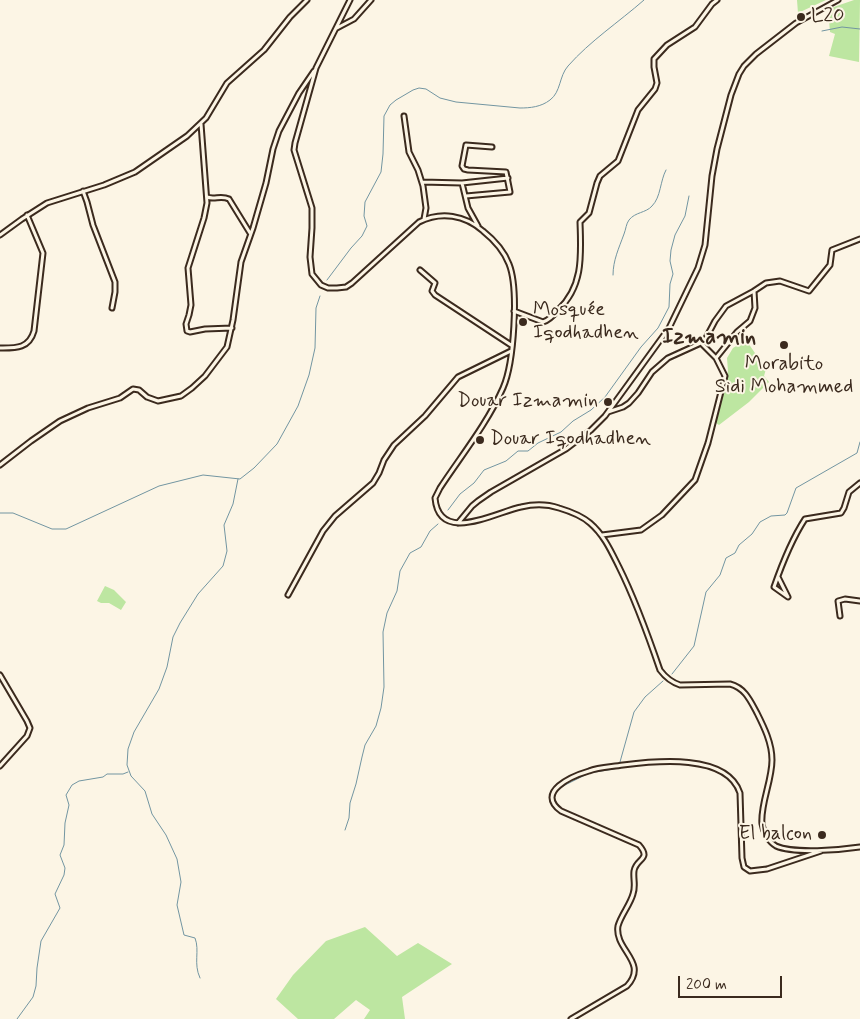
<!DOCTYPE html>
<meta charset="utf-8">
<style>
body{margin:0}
#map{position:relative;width:860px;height:1019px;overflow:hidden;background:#fcf5e5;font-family:Mynerve,sans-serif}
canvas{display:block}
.scale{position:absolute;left:678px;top:976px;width:104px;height:22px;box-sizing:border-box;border:2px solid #3b2a1e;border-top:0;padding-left:6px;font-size:15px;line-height:18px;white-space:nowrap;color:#3b2a1e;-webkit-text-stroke:4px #fcf5e5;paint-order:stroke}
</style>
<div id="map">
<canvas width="860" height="1019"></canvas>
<div class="scale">200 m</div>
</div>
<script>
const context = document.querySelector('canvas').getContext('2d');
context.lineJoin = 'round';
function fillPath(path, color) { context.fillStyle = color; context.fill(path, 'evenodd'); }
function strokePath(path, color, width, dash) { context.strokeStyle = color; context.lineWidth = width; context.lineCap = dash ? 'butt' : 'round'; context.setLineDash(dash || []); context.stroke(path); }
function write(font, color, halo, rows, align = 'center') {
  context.font = font + ' Mynerve,sans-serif'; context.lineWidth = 4; context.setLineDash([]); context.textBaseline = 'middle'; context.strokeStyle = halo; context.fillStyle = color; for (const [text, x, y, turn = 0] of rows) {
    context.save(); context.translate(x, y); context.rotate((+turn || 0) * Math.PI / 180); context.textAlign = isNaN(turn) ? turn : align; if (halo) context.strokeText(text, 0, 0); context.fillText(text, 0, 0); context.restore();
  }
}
const green = new Path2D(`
 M797,0H826L798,13Z
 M854,0H860L859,62L829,56L835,34L830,32L828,9Z
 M746,340L766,369L764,376L769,382L749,402L719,425L716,423L728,371L727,358L733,348Z
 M105,586L114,590L126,602L121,610L109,603H101L97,601Z
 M365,927L397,956L418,943L452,964L402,997L405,1019H364L370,1010L356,1000L334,1019H298L276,999L293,975L326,941Z`);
const stream = new Path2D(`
 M822,31L842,27L860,29
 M613,275C613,260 619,248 624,234C626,229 626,224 629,220C635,212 646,213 652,206C661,197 660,181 666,170
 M327,280L351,248L362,236L367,226L364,216L365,202L381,172L383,154L384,116L390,105L396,100L413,90L419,88L426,89L440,98L456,102L520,108C530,108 541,107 550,100C561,92 559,76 568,66C590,41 619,22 644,0
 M448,510L460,494L474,483L484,470L506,461L518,451H528L538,443L561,432L573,421L591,410L605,397L641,347L658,328L669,307L670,284L673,274L670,261L671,250L675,235L685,216L689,196
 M0,513H13L52,529H66L159,486L203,475L240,479L254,468L277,444L298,406L309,375L315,348L316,308L320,296
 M672,674L694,646L706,592L720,575L726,558L735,553L739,545L752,534L760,522L771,516L785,515L787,513L796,488L857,453L860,442
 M620,762L634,712L645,697L663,681
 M554,795L561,787L589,773L620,768
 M345,830L349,818L350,803L356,784L362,757L365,745L376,726L381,708L384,687L383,632L387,613L397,591L400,571L410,553L421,547L430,531L438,524
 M200,978C193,963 200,951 195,938L184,935L177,905L181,882L177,859L166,835L152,814L145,791L131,776L127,765L128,749L134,732L159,689L167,667L173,637L180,623L198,594L223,566L227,551L224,525L233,504L238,479
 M17,1019L33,997L36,986L37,968L41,941L60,908L55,894L64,875L65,868L60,855L64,845L65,823L69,805L66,795L72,785L79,781L103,777L107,774H123L128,772`);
const minor = new Path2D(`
 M350,0L316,68L295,143L294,150L312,208V228L310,257L312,274L321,285L328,288H337L346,287L352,283L419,222C441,211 465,215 483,231C493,239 504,251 509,264C519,289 514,363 503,388C487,424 461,456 440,488L435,498C439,545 496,512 521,507C534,504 547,504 559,508C569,511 582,516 590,523C604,535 611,551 619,567C636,601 648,635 660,670C666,678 671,682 680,685L730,684C745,688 750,700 757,713C764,727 772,743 772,760C772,781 760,805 762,824C763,832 769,842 776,846C794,854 840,850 860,847
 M337,28L354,19L371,0
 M404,116L409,152L418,170L423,186L426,208L424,219
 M201,124L207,203L204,218L188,268L191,305L189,315L186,324L187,331L190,332L205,329L232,328
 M422,182L462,183L468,208L478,226
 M462,183L508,178
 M83,191L87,202L93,225L115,282V292L112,308
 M466,196L510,192L506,172L468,170L464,169L462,166L466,145L492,147
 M207,197C214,200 221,195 229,199L250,233
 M0,235L22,219L47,203L104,185L135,172L187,136L206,118L227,83L264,50L290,17L307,0
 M420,270L435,283L432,291L435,295L511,345
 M514,311L543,322C549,320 554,315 558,310C584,286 581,254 580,222L589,213L597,183L600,176L618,161L638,110L655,89L657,83L654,67V59L667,45L695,27L712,4L717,0
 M701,343L716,358
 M0,348C15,348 29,349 34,331L43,253L27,215
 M608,412L623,407L629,403L638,393L652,372L668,358L701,343L706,338L715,321L726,306L754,291L766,283L780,281L809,291L830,265L832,250L860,239
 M0,465L31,441L60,421L88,408L120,398L133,389L139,390L147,397L158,401L181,396L192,388L205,376L227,347L233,320L241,262L253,228L266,183L273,149L279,131L299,93L314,71
 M458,523L472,506L478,501L491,492L566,449L591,430L605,416L669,328L698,268L705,245L712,176L717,149L731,95L739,74L744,66L756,54L796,23L838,0
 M602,535L641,530L662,515L695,480L708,443L725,376L716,358L737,332L750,321L755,308L754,291
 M778,577L788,597L774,587C782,564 792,539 805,519L841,513L844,508L849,492L860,483
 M288,595L323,531L335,516L373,483L379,473L384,460L394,445L425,416L458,377L511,351
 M840,616L838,601L845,599L860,601
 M0,675L27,721L30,728L27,736L0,766
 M571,1019L627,986C649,962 614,950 618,926C621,915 630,905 633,894C636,886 633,879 634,871C636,858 652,860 639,845L561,811C535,792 572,776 589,771C599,767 611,767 623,765C655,761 727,753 740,793L742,858L744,867L750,871L767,869L821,851`);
const markers = [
 [801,17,5,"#3b2a1e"],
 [523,322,5,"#3b2a1e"],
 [784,345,5,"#3b2a1e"],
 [608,402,5,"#3b2a1e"],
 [480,440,5,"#3b2a1e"],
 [822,835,5,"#3b2a1e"]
];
const poiNames = [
 ["L20",811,17],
 ["Mosquée",533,311],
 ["Iqodhadhen",533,334],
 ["Morabito",784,365,"center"],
 ["Sidi Mohammed",784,388,"center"],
 ["Douar Izmamin",598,402,"right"],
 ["Douar Iqodhadhen",490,440],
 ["El balcon",812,835,"right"]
];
const quarterNames = [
 ["Izmamin",709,338]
];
fillPath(green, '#bde6a1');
strokePath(stream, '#7295a1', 1);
strokePath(minor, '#3b2a1e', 7);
strokePath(minor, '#fcf5e5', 3);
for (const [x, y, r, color] of markers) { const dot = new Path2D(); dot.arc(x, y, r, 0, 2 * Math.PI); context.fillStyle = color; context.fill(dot); strokePath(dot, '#fcf5e5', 2); }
write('20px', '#3b2a1e', '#fcf5e5', poiNames, 'left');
write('bold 22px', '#3b2a1e', '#fcf5e5', quarterNames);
</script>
